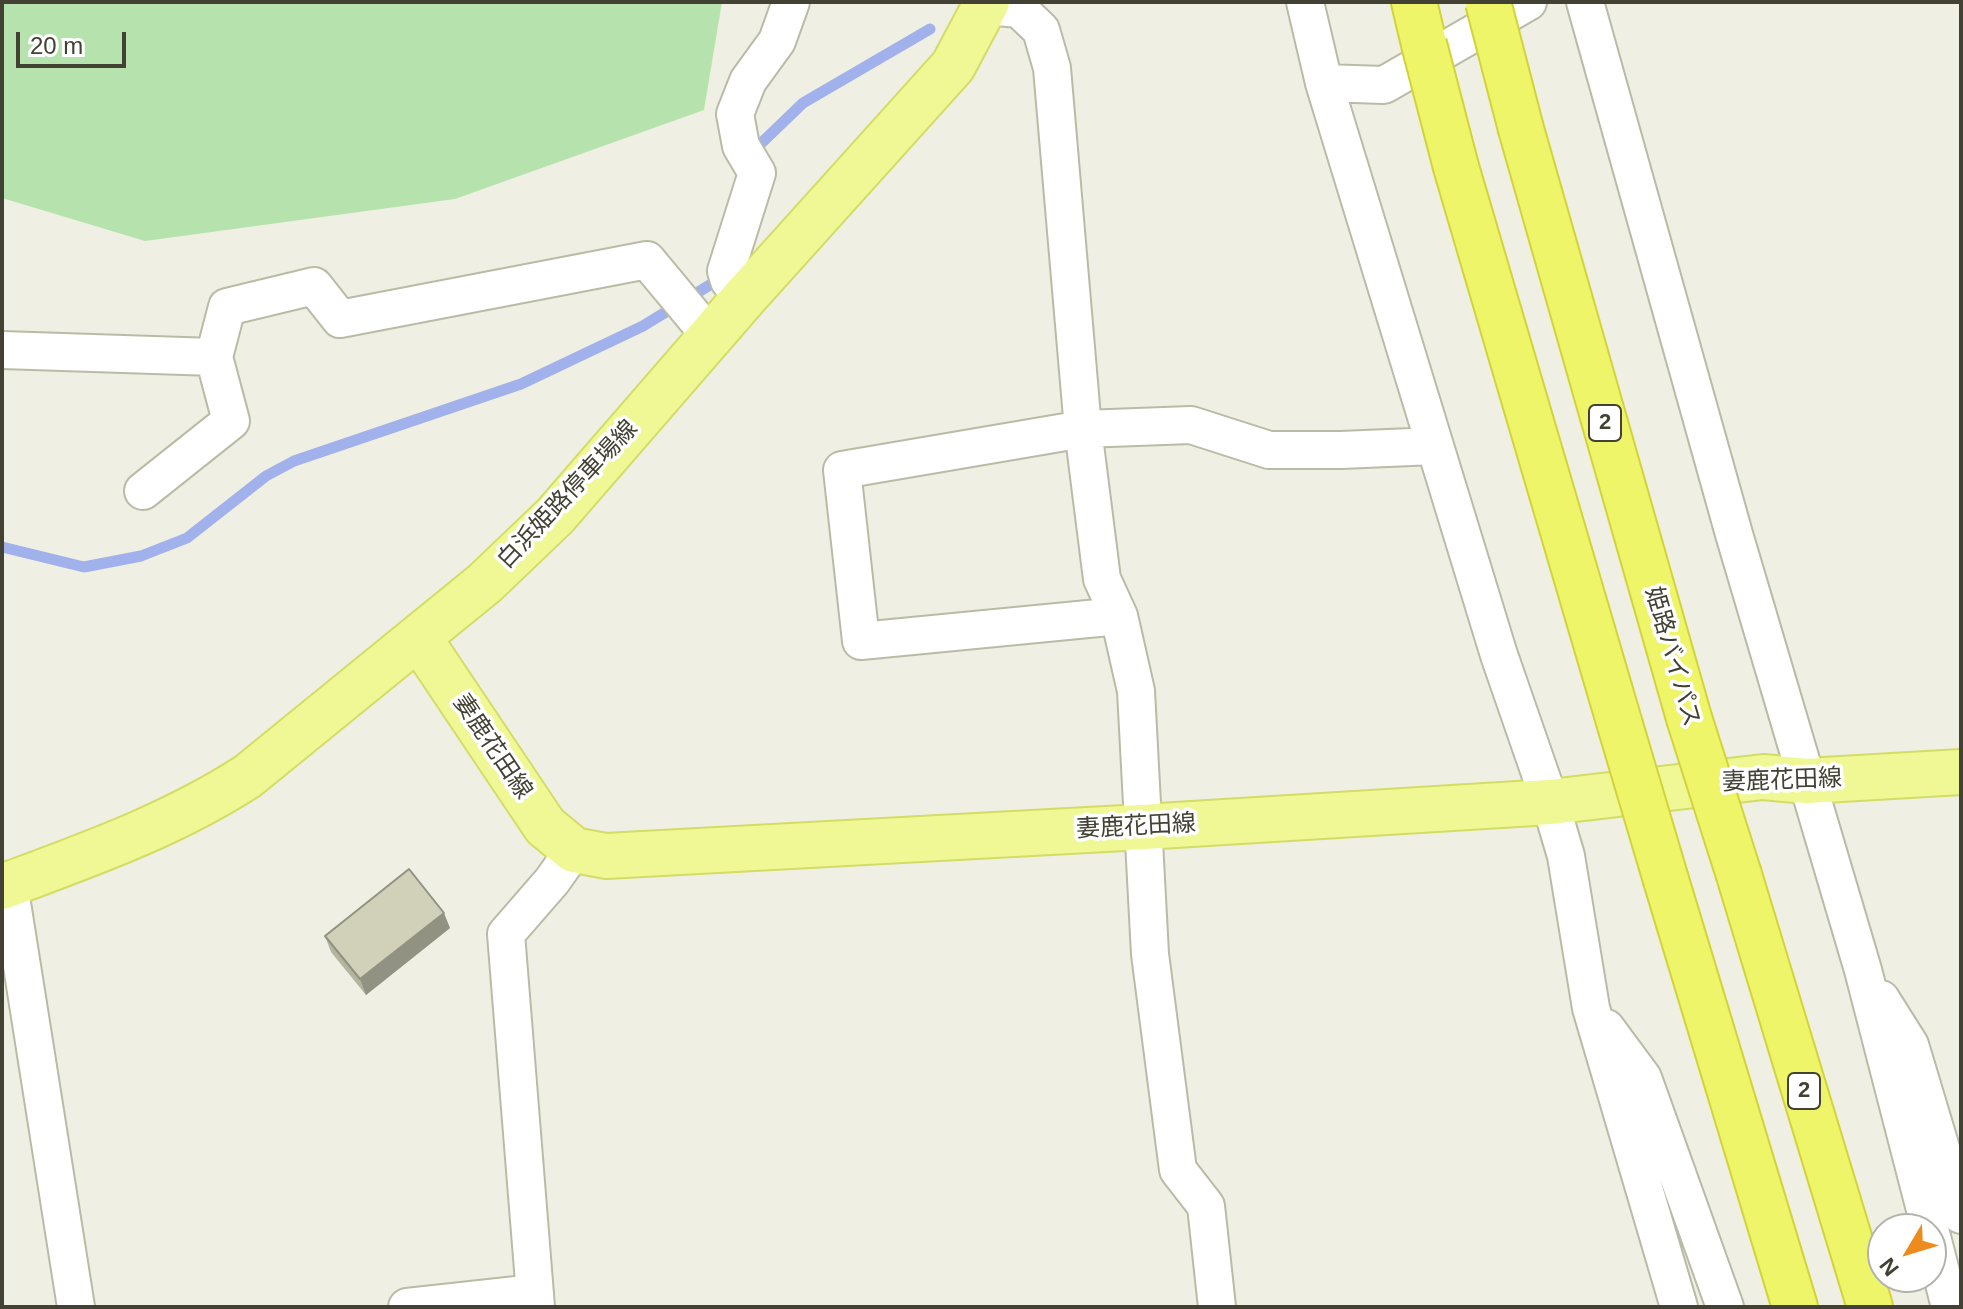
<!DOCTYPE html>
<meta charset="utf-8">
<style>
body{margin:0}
#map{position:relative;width:1963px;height:1309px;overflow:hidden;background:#eff0e3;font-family:Arial,sans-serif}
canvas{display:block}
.frame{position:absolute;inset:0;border:4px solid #424134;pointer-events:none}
.north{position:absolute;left:1867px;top:1213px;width:80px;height:80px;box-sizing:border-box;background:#fff;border:2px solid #b3b3ae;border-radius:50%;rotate:232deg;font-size:22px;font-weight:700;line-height:32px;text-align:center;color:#424134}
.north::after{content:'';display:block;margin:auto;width:28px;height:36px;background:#ed8b1d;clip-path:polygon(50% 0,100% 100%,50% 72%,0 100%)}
.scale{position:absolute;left:16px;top:32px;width:110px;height:36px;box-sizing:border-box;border:4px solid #424134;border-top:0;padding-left:10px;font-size:24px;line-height:28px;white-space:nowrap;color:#424134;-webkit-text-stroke:6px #fff;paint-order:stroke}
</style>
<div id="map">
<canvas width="1963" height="1309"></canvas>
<div class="frame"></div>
<div class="north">N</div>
<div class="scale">20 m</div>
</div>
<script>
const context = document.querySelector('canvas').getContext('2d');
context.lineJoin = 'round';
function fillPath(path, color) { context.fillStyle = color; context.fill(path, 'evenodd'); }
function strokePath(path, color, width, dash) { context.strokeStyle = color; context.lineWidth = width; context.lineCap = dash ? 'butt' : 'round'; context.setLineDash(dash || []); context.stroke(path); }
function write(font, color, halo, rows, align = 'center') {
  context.font = font + ' Arial,"Noto Sans JP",sans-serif'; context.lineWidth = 7; context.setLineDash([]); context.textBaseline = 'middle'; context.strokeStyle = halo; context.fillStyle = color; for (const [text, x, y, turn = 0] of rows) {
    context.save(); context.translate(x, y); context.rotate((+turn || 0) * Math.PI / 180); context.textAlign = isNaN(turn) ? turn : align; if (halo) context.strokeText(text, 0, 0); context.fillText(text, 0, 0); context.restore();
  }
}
const green = new Path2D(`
 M2,2H722L704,110L455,199L145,241L2,198Z`);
const stream = new Path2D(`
 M751,153L803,103L930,29
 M2,547L84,567L141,556L187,538L266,476L294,461L521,384L643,326L713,283L715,273`);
const minor = new Path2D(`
 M1305,2L1324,83L1499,655L1550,802L1566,856L1591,1008L1679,1307
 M1585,2L1734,534L1863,970L1930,1229
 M986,6L1019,9L1041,30L1052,68L1083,429L1102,579L1119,616L1136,691L1150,954L1178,1170L1206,1206L1217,1307
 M1324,83L1384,85L1528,2
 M745,297L729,281L726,271L757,173L741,146L735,114L748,81L777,41L791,2
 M2,350L214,357L227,307L314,286L340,319L647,260L711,337
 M143,491L231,421L214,357
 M1119,616L861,641L842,470L1083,429L1191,425L1269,450H1341L1435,446
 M9,884L76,1307
 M1881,999L1910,1045L1961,1215
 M1606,1028L1643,1078L1725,1307
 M1931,1233L1950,1307
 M407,1307L535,1293
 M536,1307L506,934L552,881L574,850`);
const major = new Path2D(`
 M419,638L545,826L574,850L606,856L1143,827L1550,802L1763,777L1807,781L1961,772
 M2,887C87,855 171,826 248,776L485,583L555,516L745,297L953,66L987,2`);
const highway = new Path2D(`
 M1414,2L1424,44
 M1521,129L1689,718
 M1456,167L1620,725
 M1739,875L1870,1307
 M1666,880L1795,1307`);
const highwayBridge = new Path2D(`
 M1488,2L1521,129
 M1424,44L1456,167
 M1689,718L1739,875
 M1620,725L1666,880`);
const wall = new Path2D(`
 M450,928L366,995L331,952L325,936Z`);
const shadedWall = new Path2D(`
 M444,913L450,928L366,995L360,979Z`);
const building = new Path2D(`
 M409,869L444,913L360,979L325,936Z`);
const shields = [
 [1605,423,32],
 [1804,1091,32]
];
const shieldNames = [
 ["2",1605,423],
 ["2",1804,1091]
];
const streetNames = [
 ["白浜姫路停車場線",568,495,-47],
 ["姫路バイパス",1672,657,74],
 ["妻鹿花田線",492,747,56],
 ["妻鹿花田線",1782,781,-2],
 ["妻鹿花田線",1136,827,-3]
];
fillPath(green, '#b6e3ad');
strokePath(stream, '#a1b1eb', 11);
strokePath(minor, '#babba6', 40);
strokePath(major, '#d3dc65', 48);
strokePath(highway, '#d2d33a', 48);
strokePath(minor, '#fff', 36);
strokePath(major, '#eff894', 44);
strokePath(highway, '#eff569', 44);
strokePath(highwayBridge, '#d2d33a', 48, []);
strokePath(highwayBridge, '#eff569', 44);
fillPath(wall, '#b4b49f');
fillPath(shadedWall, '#929282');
fillPath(building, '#d1d1b9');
strokePath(building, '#929282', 2);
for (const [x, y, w] of shields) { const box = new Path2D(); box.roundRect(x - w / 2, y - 18, w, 36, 6); context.fillStyle = '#fff'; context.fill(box); strokePath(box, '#424134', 2); }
write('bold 22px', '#424134', null, shieldNames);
write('24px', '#424134', '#fff', streetNames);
</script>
